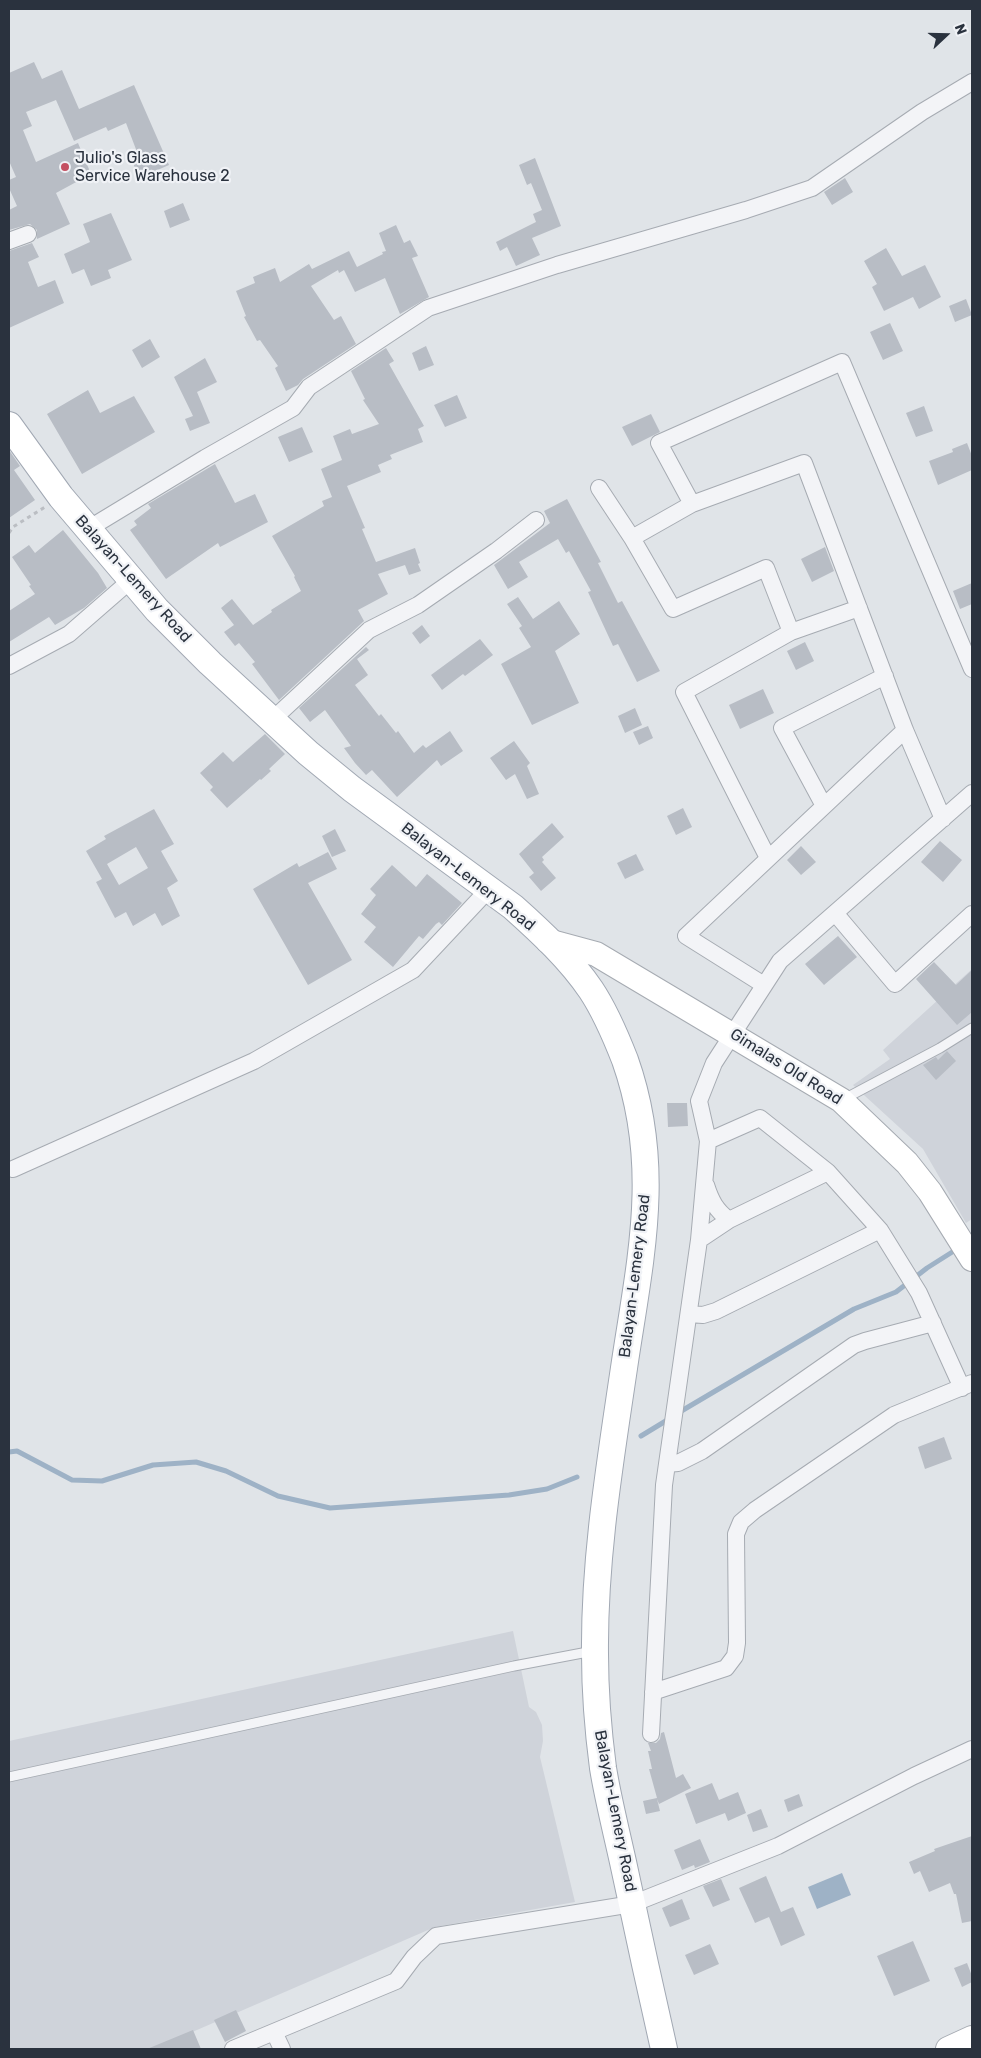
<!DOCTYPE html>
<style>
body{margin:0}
#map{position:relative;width:981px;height:2058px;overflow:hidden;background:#e0e4e8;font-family:Rubik,sans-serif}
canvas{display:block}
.frame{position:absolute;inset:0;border:10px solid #2a323e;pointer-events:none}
.north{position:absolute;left:921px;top:10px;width:50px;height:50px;-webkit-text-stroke:4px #f0f2f6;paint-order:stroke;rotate:69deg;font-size:14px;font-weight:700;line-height:20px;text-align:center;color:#2a323e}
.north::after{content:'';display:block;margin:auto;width:18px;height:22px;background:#2a323e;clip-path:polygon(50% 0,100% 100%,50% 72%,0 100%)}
</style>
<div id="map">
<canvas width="981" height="2058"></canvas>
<div class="frame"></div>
<div class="north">N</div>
</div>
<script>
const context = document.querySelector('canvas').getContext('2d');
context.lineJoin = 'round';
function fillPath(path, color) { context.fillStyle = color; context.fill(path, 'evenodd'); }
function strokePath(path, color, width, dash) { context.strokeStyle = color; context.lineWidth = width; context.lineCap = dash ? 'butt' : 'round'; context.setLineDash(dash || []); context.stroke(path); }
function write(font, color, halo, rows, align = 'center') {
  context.font = font + ' Rubik,sans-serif'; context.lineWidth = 4.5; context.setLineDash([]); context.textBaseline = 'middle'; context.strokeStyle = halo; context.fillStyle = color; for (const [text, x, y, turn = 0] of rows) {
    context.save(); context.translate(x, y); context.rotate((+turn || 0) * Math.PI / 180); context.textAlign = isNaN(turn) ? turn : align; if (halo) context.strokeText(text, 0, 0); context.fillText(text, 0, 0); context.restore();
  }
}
const built = new Path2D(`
 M972,969V1219L966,1223L923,1149L853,1085L890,1059L883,1050Z
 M513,1631L529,1707L536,1712L542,1725L543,1741L540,1757L575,1902L435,1927L153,2049H9V1741Z`);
const water = new Path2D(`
 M842,1873L851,1895L817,1909L808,1887Z`);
const stream = new Path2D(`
 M678,1413L854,1309L896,1292L927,1268L957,1249
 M641,1436L669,1419
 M9,1452L17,1451L72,1480L102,1481L153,1465L196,1462L226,1471L278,1496L330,1508L509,1495L547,1489L577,1477`);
const building = new Path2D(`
 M34,62L42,79L62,70L79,109L134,85L169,165L139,178L130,155L137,152L126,123L108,131L106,127L74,141L56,100L26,112L32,126L23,130L36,162L78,143L91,174L56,193L70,224L37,239V230L30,224L9,230V210L17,206L9,188V180L16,177L9,161V73Z
 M535,158L561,226L532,238L540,255L516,266L507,247L500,251L496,242L536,222L533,214L542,210L531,183L527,185L519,165Z
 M845,178L853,192L832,205L824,192Z
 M183,203L190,220L170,228L164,211Z
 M111,213L132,260L108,270L111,278L91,286L84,269L72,274L64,254L90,242L83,224Z
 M396,225L404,243L410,240L418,256L412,258L429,297L400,314L385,278L355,292L344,270L339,273L338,270L311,286L334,320L341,316L356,344L303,379L298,385L286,391L275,368L278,366L260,340L257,341L244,317L246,316L236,291L255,283L253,277L275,268L280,282L309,264L312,269L349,251L357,267L383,254L382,252L386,251L379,233Z
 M32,243L39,257L28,262L38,287L55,280L64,303L9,328V251Z
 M886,248L902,276L925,265L941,297L919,309L913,297L884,311L872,287L877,284L864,261Z
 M966,299L972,315L955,322L949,306Z
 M890,323L903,351L883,360L870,332Z
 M150,339L160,357L142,368L132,350Z
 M426,346L434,365L419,371L412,353Z
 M386,348L394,361L389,364L424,426L418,429L423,442L390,455L392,459L378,465L381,472L347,486L365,528L362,529L376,562L415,548L420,563L418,564L421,571L409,575L405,565L378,574L388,594L358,610L364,621L279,700L252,664L255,662L239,643L235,646L224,632L234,625L221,608L232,599L253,625L272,612L271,610L301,591L294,577L295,576L272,536L324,506L322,501L332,497L321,469L342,460L333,436L350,429L352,434L379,424L363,400L365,399L351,371Z
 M205,358L217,382L197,392L210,423L190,431L185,419L193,416L174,377Z
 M88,390L100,413L134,396L155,432L82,474L47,414Z
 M457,395L467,418L445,427L434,405Z
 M924,406L933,431L916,437L906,413Z
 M651,414L660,432L632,446L622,427Z
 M302,427L313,452L289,462L278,437Z
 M967,443L972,456V470L938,485L929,461L953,452L952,449Z
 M9,450L20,466L14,470L35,500L9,518Z
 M215,464L235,503L255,494L268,522L220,547L218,543L166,579L130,530L137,525L134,521L151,508L148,504Z
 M567,499L601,562L598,563L618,603L622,601L660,671L637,682L618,644L613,646L588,592L591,591L569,551L566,553L558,539L519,562L528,577L508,589L494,565L550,523L544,511Z
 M63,530L98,573L107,588L84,608L55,625L49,617L9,642V611L35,594L29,586L31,585L12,557L29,545L35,553Z
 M825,547L834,571L812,582L801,559Z
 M972,583V604L960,609L953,591Z
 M518,597L533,619L559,601L580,634L555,651L579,703L532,725L501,664L531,647L519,628L522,626L507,604Z
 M422,625L430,636L420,644L412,633Z
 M480,639L493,655L465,676L463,674L442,690L431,675Z
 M805,642L814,661L796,670L787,651Z
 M366,647L369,650L357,659L368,675L355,685L379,716L381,714L396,733L398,731L414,753L423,745L426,748L450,731L463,751L441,766L437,760L397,797L372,770L366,775L355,763L344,748L351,746L325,710L310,722L299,708Z
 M763,689L774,713L740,729L729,705Z
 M635,708L642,725L625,733L618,716Z
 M648,726L653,738L639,745L633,732Z
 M265,734L285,754L269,769L271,771L261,780L260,779L227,808L210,790L213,787L200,773L223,752L233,762Z
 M514,741L530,763L527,766L539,794L527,799L515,774L506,780L490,758Z
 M683,808L692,827L676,835L667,816Z
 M154,809L174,844L161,851L178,881L167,888L180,916L162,926L155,913L133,926L126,912L115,918L96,882L102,879L86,851L106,839L104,836ZM136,847L148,868L119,885L107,864Z
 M552,823L564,837L542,857L544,860L542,862L556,878L541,891L529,877L534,873L519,854Z
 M335,829L346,851L332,857L322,836Z
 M940,841L962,860L943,882L921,862Z
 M801,846L816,862L801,875L787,860Z
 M328,852L337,869L308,883L352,960L308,985L253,889L297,863L299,867Z
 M636,854L644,870L625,879L617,863Z
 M392,865L416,887L427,874L462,903L442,925L439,922L436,924L423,939L419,936L393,967L364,942L376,927L361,914L376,895L370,889Z
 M838,936L857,957L824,985L805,964Z
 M934,962L956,985L972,970V1012L957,1025L916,979Z
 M947,1051L956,1061L936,1080L923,1065L936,1057L938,1060Z
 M667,1103H687L688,1126L668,1127Z
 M944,1437L952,1459L925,1469L918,1447Z
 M664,1732L676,1778L683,1774L691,1788L659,1804L657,1799L660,1811L646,1814L643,1801L657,1798L649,1769H652L648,1751H651L648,1743H656L660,1739L661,1733Z
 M712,1783L719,1800L738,1792L746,1813L728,1821L725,1813L696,1824L685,1794Z
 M799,1794L803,1806L788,1812L784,1800Z
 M761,1809L768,1827L753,1832L747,1815Z
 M972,1836V1921L962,1923L956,1894H954L950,1883L929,1892L920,1871L914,1874L909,1862L935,1851L934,1849Z
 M700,1839L710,1862L695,1868L694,1865L682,1870L674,1850Z
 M766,1876L781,1912L793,1907L805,1935L781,1946L769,1917L755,1923L739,1888Z
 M721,1879L730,1900L713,1907L703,1886Z
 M682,1899L690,1919L670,1927L662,1908Z
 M913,1941L930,1981L894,1996L877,1956Z
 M710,1944L719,1964L694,1975L685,1955Z
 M967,1963L972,1976V1982L962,1987L954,1968Z
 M236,2010L246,2031L225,2042L214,2020Z
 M193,2030L201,2049H147Z`);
const path = new Path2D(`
 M9,533L13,527L45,507`);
const lane = new Path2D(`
 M844,1099L940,1048L972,1028
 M9,1777L514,1666L593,1651`);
const street = new Path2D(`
 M9,241L28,234
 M599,488L632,538L673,609L766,568L791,632
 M692,504L659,443L842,362L972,669
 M88,529L205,458L293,408L309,387L428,308L557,265L746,210L812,188L922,112L972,82
 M632,538L692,504L804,463L905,730L943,819
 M9,666L69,634L131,580
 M271,721L369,630L418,605L496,551L536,520
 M824,806L782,728L885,676
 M768,858L684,692L791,632L859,608
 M835,913L895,984L972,914
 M764,985L686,936L905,730
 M708,1141L760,1118L828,1172L880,1230L919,1293L962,1388
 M13,1169L254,1061L413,970L489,889
 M706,1185C711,1201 716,1210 729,1220
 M699,1240L729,1220L828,1172
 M689,1314L703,1315L716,1311L880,1230
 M667,1464L678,1463L702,1451L854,1345L865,1341L933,1323
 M653,1692L726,1668L735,1656L737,1643L736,1534L741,1522L755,1510L894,1415L972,1383
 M651,1734L664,1485L699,1240L708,1141L699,1101L714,1063L780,961L972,793
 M274,2032L282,2049
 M233,2049L396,1981L414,1957L436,1936L632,1904L778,1846L914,1776L972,1749`);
const secondary = new Path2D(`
 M548,941L596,954L841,1100L907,1163L930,1192L972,1259
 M948,2049L972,2038`);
const primary = new Path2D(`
 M9,425L61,497L157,610L210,663L308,753L352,789L513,907C541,932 570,959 591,990C605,1011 616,1037 625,1060C663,1167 640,1260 624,1368C610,1463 594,1558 595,1654C595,1692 598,1730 603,1768C608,1799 616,1830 623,1862C636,1924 650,1987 664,2049`);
const markers = [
 [65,167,5,"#c44f61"]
];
const poiNames = [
 ["Julio's Glass",75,158],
 ["Service Warehouse 2",75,176]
];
const streetNames = [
 ["Balayan-Lemery Road",133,579,48],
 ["Balayan-Lemery Road",468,877,38],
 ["Gimalas Old Road",786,1067,32],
 ["Balayan-Lemery Road",635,1276,-83],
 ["Balayan-Lemery Road",615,1811,79]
];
fillPath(built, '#cfd3da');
fillPath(water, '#9eb2c6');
strokePath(stream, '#9eb2c6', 5);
fillPath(building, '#b8bdc5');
strokePath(lane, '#a6abb2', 11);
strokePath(street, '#a6abb2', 18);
strokePath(secondary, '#a6abb2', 26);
strokePath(primary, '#a1a8b3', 28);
strokePath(path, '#bbbec3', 3, [4, 4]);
strokePath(lane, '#f3f4f7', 9);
strokePath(street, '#f3f4f7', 16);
strokePath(secondary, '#fff', 24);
strokePath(primary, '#fff', 26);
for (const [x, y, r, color] of markers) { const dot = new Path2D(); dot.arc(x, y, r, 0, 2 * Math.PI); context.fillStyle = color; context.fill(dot); strokePath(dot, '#f0f2f6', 2); }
write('16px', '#2a323e', '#f0f2f6', poiNames, 'left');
write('16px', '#2a323e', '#f0f2f6', streetNames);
</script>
